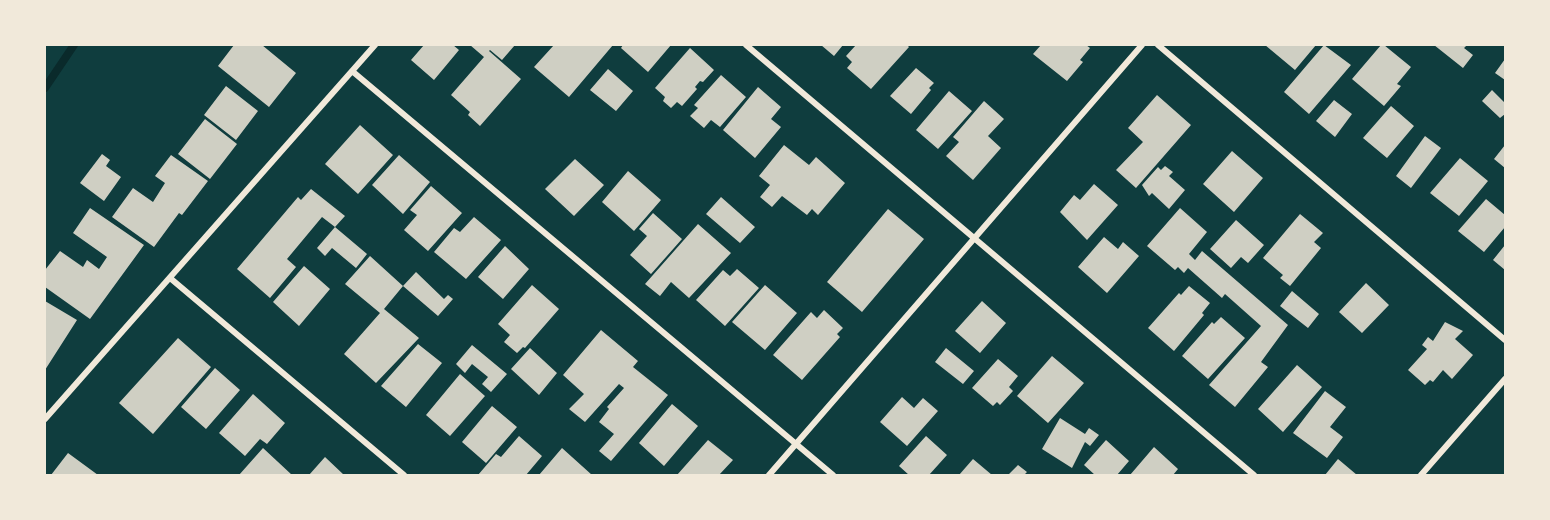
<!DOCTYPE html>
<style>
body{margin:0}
#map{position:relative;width:1550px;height:520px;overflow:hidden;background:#0f3d3e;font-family:"Archivo Narrow",sans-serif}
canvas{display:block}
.frame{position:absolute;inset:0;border:46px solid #f1e9da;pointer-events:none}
</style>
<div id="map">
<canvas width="1550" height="520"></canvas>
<div class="frame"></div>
</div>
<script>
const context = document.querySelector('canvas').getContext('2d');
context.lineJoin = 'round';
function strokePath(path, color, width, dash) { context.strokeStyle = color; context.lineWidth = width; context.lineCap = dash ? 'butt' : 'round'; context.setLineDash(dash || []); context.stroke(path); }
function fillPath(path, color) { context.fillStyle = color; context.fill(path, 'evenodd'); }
const stream = new Path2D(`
 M45,88L74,45`);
const building = new Path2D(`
 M234,45H262L296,73L269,107L218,66Z
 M424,45H453L459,50L434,80L411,60Z
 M470,45H515L502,60L490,50L489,51L521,79L480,126L468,115L470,112L451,95L484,57Z
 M554,45L565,46L613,45L569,97L534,67Z
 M623,45H671L648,72L621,48Z
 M821,45H843L834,56Z
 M856,45H907L909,47L871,89L847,68L852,62L846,56Z
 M1041,45H1086L1090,48L1080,60L1083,62L1067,81L1033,54Z
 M1265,45H1316L1295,70Z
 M1324,45L1351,65L1309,114L1284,92Z
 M1381,45H1384L1411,67L1397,84L1401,86L1384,106L1352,79Z
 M1434,45H1467L1464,48L1473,55L1463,68Z
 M690,48L714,70L703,82L700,81L695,87L697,89L682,106L677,102L671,108L663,101L665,97L655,88Z
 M1505,59V80L1495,73Z
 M916,68L934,83L929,88L931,90L911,114L890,96Z
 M608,69L633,91L616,111L590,90Z
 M721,75L746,97L720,127L711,120L704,128L690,116L698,108L694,105Z
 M226,86L258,111L236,140L204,115Z
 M758,87L781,107L771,119L781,127L755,158L723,130Z
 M1492,90L1505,103V114L1500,118L1482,101Z
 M949,91L972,111L938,149L916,130Z
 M1157,95L1191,125L1136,188L1116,170L1143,142L1128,128Z
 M1334,100L1352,114L1335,137L1316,121Z
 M984,101L1004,119L988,136L1001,148L973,180L946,156L959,142L953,137Z
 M1391,106L1414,126L1387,158L1363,138Z
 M205,119L237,144L210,179L178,154Z
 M360,125L393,155L358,194L325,164Z
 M1425,136L1441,148L1411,188L1396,176Z
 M784,145L809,165L816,157L845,183L818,215L812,209L807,215L782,196L772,207L760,197L770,185L759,176Z
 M1505,145V168L1494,159Z
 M1232,151L1263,178L1234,212L1203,184Z
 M102,154L110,160L106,166L121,177L104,201L80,183Z
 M171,155L208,181L182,215L179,213L154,247L112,217L133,188L153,202L165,183L155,176Z
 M399,155L430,182L403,214L372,185Z
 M1460,158L1488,181L1459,216L1430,193Z
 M575,159L604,185L574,216L545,189Z
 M1165,166L1173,172L1169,176L1185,190L1169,209L1152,193L1149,196L1142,185L1158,167L1161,170Z
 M628,171L661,200L634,231L602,202Z
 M1094,184L1118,205L1087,240L1060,212L1074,195L1080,200Z
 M431,186L462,213L428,251L404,230L417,215L410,210Z
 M311,189L345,216L335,227L322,217L287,259L296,267L270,298L237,269L298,197L301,200Z
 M721,197L755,227L740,243L706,214Z
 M1486,199L1505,215V227L1484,252L1458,231Z
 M90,208L144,245L90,319L45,287V270L60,251L83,267L87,260L99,269L107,257L73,233Z
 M1180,208L1207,232L1189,254L1195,260L1202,251L1288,325L1261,362L1268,367L1235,407L1209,385L1261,326L1225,294L1222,298L1188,268L1184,273L1178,267L1175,270L1147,246Z
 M888,209L924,239L862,312L827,282Z
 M653,213L682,239L651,274L630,255L647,236L639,229Z
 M1300,214L1323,233L1314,242L1321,248L1290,286L1280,278L1283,275L1263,258Z
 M474,217L501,240L466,279L434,252L454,228L460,232Z
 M1236,220L1264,245L1248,263L1241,257L1231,268L1210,249Z
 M698,224L731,253L689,298L671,282L660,296L645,284Z
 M335,227L367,254L356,268L332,248L325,256L317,248Z
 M1104,237L1118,249L1123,242L1139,256L1107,293L1078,267Z
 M1505,245V270L1493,260Z
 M505,246L529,269L503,299L478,277Z
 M370,256L403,286L384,309L419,338L376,383L344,354L380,313L345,284Z
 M304,266L330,289L299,326L273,302Z
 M737,269L759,288L725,326L696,300L723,270L730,276Z
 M416,272L444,299L448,295L453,299L438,316L403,286Z
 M1366,283L1389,305L1362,333L1339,312Z
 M532,285L559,309L525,348L523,347L517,353L504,342L510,335L498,324Z
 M765,285L797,313L765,350L732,322Z
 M1189,286L1210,303L1202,313L1204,315L1174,351L1148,328L1179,293L1181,295Z
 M1292,291L1319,314L1308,328L1280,306Z
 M45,301L77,320L45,370Z
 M982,301L1006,323L980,353L955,331Z
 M824,310L843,328L837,334L840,337L802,380L773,355L811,312L817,318Z
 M1221,317L1245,338L1208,379L1182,356L1212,322L1214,324Z
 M1445,322L1463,331L1455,339L1473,355L1452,379L1443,370L1433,382L1430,380L1425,385L1408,370L1427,349L1422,345L1428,337L1433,341Z
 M601,330L638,361L633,367L668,395L611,461L599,451L614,434L599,422L609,409L607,407L624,388L619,384L585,422L569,409L584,394L563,375Z
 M178,338L211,367L153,434L119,403Z
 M418,344L442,363L406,407L381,386Z
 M472,345L507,374L491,392L482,384L488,377L472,364L465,373L456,364Z
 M530,348L557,373L539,395L511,369Z
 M946,348L974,371L963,384L935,362Z
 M1052,356L1084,383L1048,423L1017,396Z
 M998,359L1018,376L1009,387L1013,391L1000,405L997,402L993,406L972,388Z
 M1297,365L1322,387L1283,432L1258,409Z
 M215,368L240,390L206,429L181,407Z
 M460,374L485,396L450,436L426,415Z
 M1325,391L1346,407L1330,427L1343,437L1327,458L1293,433Z
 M253,394L285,423L267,444L260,439L245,456L219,433Z
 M902,397L914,408L923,398L938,411L907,446L880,422Z
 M672,404L698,426L664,466L639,443Z
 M492,406L517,427L486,463L462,442Z
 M1060,418L1085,434L1089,428L1099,435L1090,446L1085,442L1072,468L1042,449Z
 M519,436L542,456L526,475H478L496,454L501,457Z
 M926,436L947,455L929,475H909L899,466Z
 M708,440L733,460L719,475H677Z
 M1106,440L1129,461L1117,475H1095L1084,465Z
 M1154,447L1178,469L1173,475H1130Z
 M263,448L292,475H239Z
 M562,448L592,475H539Z
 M68,453L98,475H51Z
 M325,457L344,475H309Z
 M973,459L992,475H959Z
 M1338,459L1357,475H1325Z
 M1018,465L1027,472L1024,475H1008Z`);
const minor = new Path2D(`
 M746,45L1254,475
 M1158,45L1505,340
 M352,71L833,475
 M170,278L404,475
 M45,419L375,45
 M769,475L1142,45
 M1421,475L1505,379`);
strokePath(stream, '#0a2a2b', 8);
fillPath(building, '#cfcfc3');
strokePath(minor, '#f1e9da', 6);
</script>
